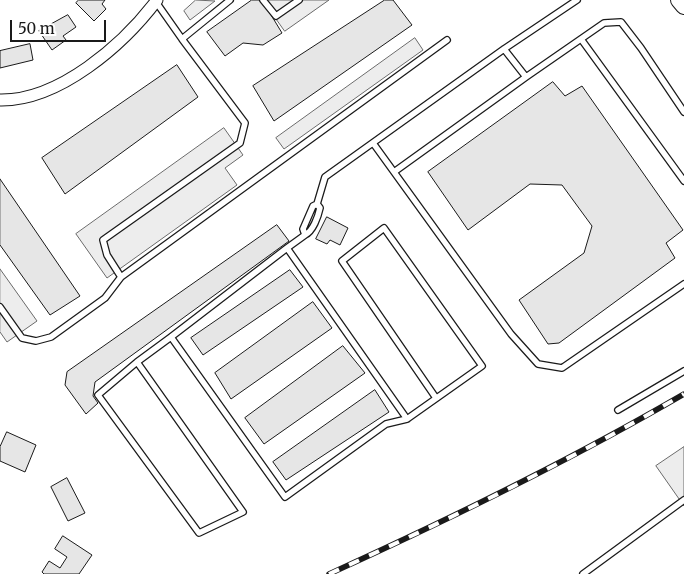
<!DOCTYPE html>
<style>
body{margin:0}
#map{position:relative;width:684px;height:574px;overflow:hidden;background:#fff;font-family:Merriweather,serif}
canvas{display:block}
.scale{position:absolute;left:10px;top:20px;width:96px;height:22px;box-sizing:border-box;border:2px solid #1a1a1a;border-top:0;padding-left:6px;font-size:15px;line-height:18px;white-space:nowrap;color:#1a1a1a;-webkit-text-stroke:4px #fff;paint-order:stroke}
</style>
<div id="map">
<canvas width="684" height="574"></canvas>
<div class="scale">50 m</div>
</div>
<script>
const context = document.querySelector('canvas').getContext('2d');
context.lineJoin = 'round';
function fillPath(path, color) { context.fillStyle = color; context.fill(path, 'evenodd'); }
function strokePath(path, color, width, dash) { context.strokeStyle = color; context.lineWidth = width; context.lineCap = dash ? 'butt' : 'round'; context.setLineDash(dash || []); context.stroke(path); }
const built = new Path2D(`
 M196,0L215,1L190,20L184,11Z
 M263,0H329L285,31Z
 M415,38L423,50L284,149L276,138Z
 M224,128L243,155L225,168L237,185L107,278L76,234Z
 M0,269L37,321L7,342L0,332Z
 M684,447V506L656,466Z`);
const building = new Path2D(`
 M79,0H105L102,4L106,9L94,21L76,3Z
 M252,0H262L282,33L263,45L243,43L225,56L207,32Z
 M385,0H393L412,25L274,121L253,86Z
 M68,15L76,27L63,36L66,40L52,50L39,31Z
 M30,44L33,60L0,68V51Z
 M177,65L198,97L65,194L42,158Z
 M553,82L565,96L582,86L683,230L666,243L675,258L559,343L548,344L519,300L584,253L592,226L562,185L530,184L468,230L428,172Z
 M0,179L80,296L50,315L0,245Z
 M327,217L348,228L340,245L330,240L327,244L316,239Z
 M277,225L289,241L95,382L93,396L98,403L86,414L65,385L67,372Z
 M290,270L303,287L203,355L191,338Z
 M313,302L332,328L231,399L215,373Z
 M343,346L365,373L264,444L245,418Z
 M375,390L389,412L286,480L273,462Z
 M7,432L36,445L25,472L0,461V447Z
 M67,478L85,513L68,521L51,487Z
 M63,536L92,555L79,574H44L42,572L49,561L60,568L67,557L55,549Z`);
const lane = new Path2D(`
 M263,0L276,16L299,0
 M156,2L182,39L230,0
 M581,39L684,181
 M504,49L526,77L604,23L621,22L641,48L684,112
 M373,143L511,334L538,364L562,368L684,284
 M394,172L526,77
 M317,204L320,208C318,217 313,231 305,235L303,229L313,206L317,204L325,177L504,49L577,0
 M305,235L287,248L407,419L482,366L384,228L342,261L436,398
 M121,277L447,40
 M0,307L22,338L36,341L51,337L105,298L121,277L107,255L103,240L240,143L245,123L182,39
 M171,337L287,248
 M137,362L98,395L199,533L243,512L137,362L171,337L285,497L386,424L407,419
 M618,410L684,371
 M583,574L684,500`);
const street = new Path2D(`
 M0,100C59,101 123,45 157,0`);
const secondary = new Path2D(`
 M679,0L684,6`);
const rail = new Path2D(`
 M329,574C450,519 569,461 684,394`);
fillPath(built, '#ededed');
strokePath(built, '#6a6a6a', 1);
fillPath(building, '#e6e6e6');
strokePath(building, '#1a1a1a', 1);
strokePath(lane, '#1a1a1a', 8);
strokePath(street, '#1a1a1a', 13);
strokePath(secondary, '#1a1a1a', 18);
strokePath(lane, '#fff', 5.5);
strokePath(street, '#fff', 11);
strokePath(secondary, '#fff', 16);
strokePath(rail, '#1a1a1a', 5.5);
strokePath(rail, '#fff', 4, [11]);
</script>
